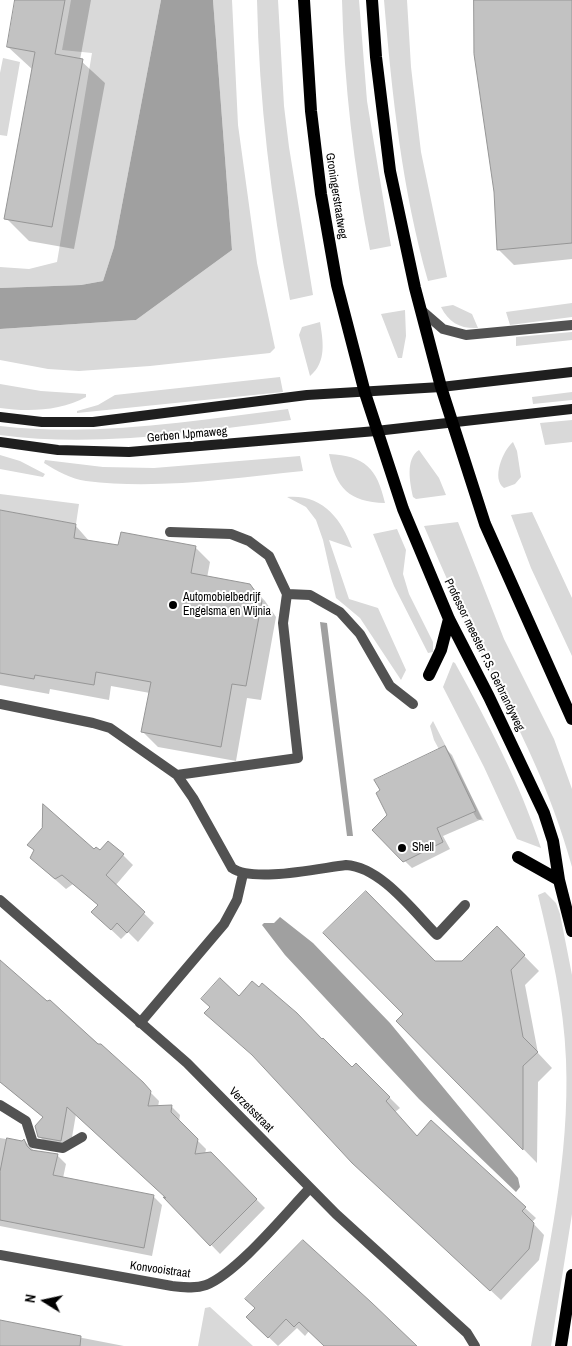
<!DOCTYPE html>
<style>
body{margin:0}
#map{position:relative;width:572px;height:1346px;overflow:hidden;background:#fff;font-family:"Archivo Narrow",sans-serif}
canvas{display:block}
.north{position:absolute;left:20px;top:1276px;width:50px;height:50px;-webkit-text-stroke:4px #fff;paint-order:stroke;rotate:280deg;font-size:14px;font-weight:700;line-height:20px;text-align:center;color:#000}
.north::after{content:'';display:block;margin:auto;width:18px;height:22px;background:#000;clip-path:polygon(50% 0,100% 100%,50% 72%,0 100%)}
</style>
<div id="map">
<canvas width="572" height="1346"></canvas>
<div class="north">N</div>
</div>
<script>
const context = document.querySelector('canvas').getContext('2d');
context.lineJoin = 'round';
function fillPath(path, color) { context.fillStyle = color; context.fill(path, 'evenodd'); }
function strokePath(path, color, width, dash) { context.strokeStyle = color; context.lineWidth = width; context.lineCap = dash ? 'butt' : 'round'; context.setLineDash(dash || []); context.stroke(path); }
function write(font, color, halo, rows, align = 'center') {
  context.font = font + ' "Archivo Narrow",sans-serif'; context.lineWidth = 4; context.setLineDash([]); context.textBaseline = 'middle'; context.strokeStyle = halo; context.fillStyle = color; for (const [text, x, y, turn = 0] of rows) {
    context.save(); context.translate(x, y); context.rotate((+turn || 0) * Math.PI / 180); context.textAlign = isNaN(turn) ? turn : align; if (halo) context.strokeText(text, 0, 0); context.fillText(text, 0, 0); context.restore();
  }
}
const green = new Path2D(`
 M71,0H161L114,247L103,281L81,285L0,288V267L29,269L57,262L92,53L62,50Z
 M213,0H232L238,125L257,263L275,348L270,353L150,366L79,371L48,369L0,360V329L136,320L232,250Z
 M257,0H278L284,106L289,147L313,295L290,300C271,201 259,100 257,0Z
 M342,0H359L367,101L391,246L370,250C354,168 344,84 342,0Z
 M384,0H407L411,67L421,152L447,277L428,281C402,189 392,95 384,0Z
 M3,58L20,62L7,136L0,135V73Z
 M572,303V317L510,325L506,312Z
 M453,305L472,314L478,328C461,329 449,323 441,307Z
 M405,310L406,336L402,358H398L381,314Z
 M320,322C323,341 327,362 310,376L299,335L302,327Z
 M572,332V340L516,346V337Z
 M280,377L283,392L77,413V411L98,405L115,395Z
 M0,384L41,391L86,394V397C61,411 28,412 0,408Z
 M572,392V400L533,404L532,397Z
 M288,409L291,420C195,432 96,448 0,435V426C96,437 193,421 288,409Z
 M572,420V442L545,445L540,423Z
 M513,442L517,451L521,477L515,484L504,488C491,479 503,450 513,442Z
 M419,450L439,478L446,495L416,499L413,497C410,483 405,459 419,450Z
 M329,454C365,456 377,468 385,503C349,502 336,488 329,454Z
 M0,455L20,461L45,474L43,477L0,469Z
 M300,456L303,471C233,478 158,490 86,481C71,479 57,471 44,463L45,460L103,467L154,468Z
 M0,494L79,504L76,524L0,510Z
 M287,497C322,494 341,518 352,548L329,540L349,599L378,608L406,670L401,680L360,618L336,598L323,540L316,520L306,507Z
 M532,512L572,598V656L531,568L511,515Z
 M458,522L504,639L554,739L572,789V867C551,790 520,731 485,661C463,616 443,571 424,526Z
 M397,529L406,550L403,574L409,594L433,642V652L428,653L394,586L373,534Z
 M453,662L455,663C488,723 520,783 541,848L517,839L484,767L443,687Z
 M433,721L484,821L477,819L474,814L434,740L430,726Z
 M545,892L556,903L560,914L572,975V1214L551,1346H531C548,1251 570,1157 566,1060C564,1004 551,949 538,895Z
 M210,1307L253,1346H198L205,1308Z`);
const water = new Path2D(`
 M161,0H213L232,250L136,320L0,329V288L81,285L103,281L114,247Z
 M320,622L327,623L353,836H347Z
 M280,917L313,943L390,1023L518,1178L520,1187L516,1192L419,1099L285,955L262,925L264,923H274Z`);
const shadow = new Path2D(`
 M17,0H91L80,60L105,83L74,249L29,241L6,218L33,70L8,47Z
 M487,0H572V259L514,265L499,250Z
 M0,512L75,525L90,542L119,547H195L210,562L207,578L250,585L265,601L276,617L261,700L247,698L236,761L158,747L143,732L150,693L111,686L109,700L50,689L49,694L0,685Z
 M444,747L452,755L482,819L443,836L450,849L412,868L373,830L389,815Z
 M94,851L123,855L133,865L115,886L154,923L138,942L128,932L121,939L103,922L99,906L73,884L66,889L42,868Z
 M497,928L539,971L525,985L538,1053L552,1068L538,1082L537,1163L398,1021L405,1014L435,962H462Z
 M0,962L117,1059L159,1101L158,1107L171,1106L180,1115L179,1122L206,1149L205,1154H211L265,1208L220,1254L167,1199L169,1200L76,1114L70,1149L48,1145L39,1136L48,1121L0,1082Z
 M239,997L352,1068L356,1064L400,1108L395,1112L417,1137L525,1208L536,1218L532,1222L544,1235L539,1260L501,1300L364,1173Z
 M0,1138L23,1142L24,1140L34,1151L57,1155L66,1164L63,1178L153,1196L162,1205L152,1256L0,1226Z
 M256,1308L415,1346H325L309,1331L305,1336L297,1328L278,1346L258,1327Z
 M0,1322L124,1346H0Z`);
const building = new Path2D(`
 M15,0H65L55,54L83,59L52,227L4,219L35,52L7,47Z
 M474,0H572V243L497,250L494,192L474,54Z
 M0,510L76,524L74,538L118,545L121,532L196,546L191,573L250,584L262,601L246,686L232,684L221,747L141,732L151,682L96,672L94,685L35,675L34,679L0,673Z
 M445,746L476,811L437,828L443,842L403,862L372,830L387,815L376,793L380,790L374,780Z
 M43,804L94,849L96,847L100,850L108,841L124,854L106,875L145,912L127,933L117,923L111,930L91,912L98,905L62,875L55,879L30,858L34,850L27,845L42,828Z
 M366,891L435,961H462L497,926L525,955L511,970L523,1037L538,1052L523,1066V1150L396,1021L403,1014L323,933Z
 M0,960L47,1001L50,1000L98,1044H101L143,1082L151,1091L148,1106L172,1105L171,1112L198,1139L195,1154L211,1152L257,1199L210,1246L163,1197L166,1198L67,1107L61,1141L38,1137L35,1126L43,1117L0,1082Z
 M220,978L239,996L252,981L259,987L262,983L297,1013L322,1039L323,1038L352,1067L356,1063L390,1097L386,1101L417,1136L431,1120L526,1207L522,1211L534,1223L529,1249L490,1291L352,1163L252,1055L204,1013L210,1007L201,999Z
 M7,1138L22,1141L24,1139L27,1146L31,1150L58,1154L53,1175L154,1195L144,1248L0,1220V1172Z
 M303,1240L371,1302L417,1346H324L299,1322L294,1327L286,1319L268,1338L246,1317L255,1308L245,1299Z
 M0,1320L81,1336L80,1346H0Z`);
const lane = new Path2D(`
 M421,310L443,329L466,335L572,325
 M170,532L231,534L249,541L269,556L287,594L283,623L298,758L177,775
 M287,594L310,595L340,612L360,634L390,686L413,704
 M0,704L93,723L110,728L177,775L193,798L232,868C253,883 320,868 346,865C381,867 413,911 437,935L465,905
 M140,1023L224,924L237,900L243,874
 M0,1105L26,1121L33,1143L63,1148L82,1137`);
const street = new Path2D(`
 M0,900L187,1063L336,1214L467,1333L475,1346
 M0,1255L172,1286C183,1287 195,1289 206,1285C237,1273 285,1214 310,1188`);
const secondary = new Path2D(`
 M0,417L42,422H93L307,395L441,387L572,372
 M0,442L58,450L129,452L376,431L572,409`);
const primary = new Path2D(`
 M304,0L311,111L321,194L337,285L365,393L403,509L449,619L489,697L544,813L553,841L559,880L572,931
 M372,0L376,57L390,171L415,288L441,387L485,524L572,719
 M429,675L441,650L449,619
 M518,857L559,880
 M561,1346L572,1275`);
const markers = [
 [173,605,5,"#000"],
 [402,848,5,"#000"]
];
const streetNames = [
 ["Groningerstraatweg",336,196,81],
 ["Gerben IJpmaweg",187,435,-5],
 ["Professor meester P.S. Gerbrandyweg",484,655,64],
 ["Verzetsstraat",251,1110,45],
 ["Konvooistraat",160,1270,8]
];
const poiNames = [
 ["Automobielbedrijf",183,598],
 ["Engelsma en Wijnia",183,612],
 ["Shell",412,848]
];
fillPath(green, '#d9d9d9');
fillPath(water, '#a0a0a0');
fillPath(shadow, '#0003');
fillPath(building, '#c2c2c2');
strokePath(building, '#969696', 1);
strokePath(lane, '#525252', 10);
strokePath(street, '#525252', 10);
strokePath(secondary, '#1f1f1f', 10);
strokePath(primary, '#000', 12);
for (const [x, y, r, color] of markers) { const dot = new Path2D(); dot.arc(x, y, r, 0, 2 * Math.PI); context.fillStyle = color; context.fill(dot); strokePath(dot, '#fff', 2); }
write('12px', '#000', '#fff', streetNames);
write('12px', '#000', '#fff', poiNames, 'left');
</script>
